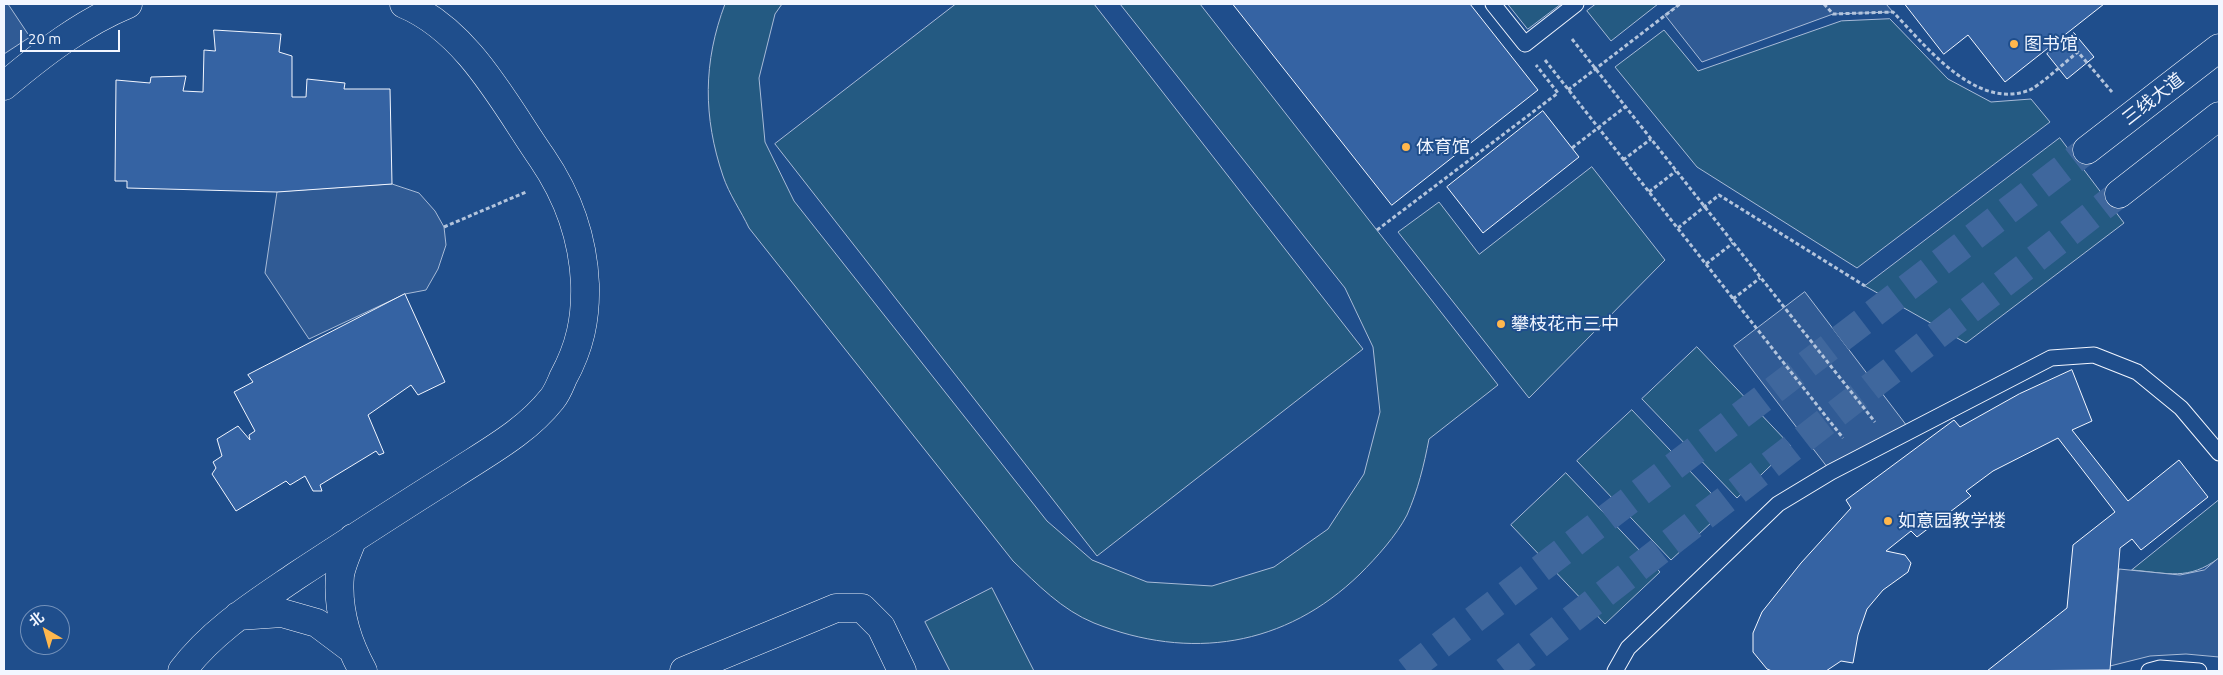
<!DOCTYPE html>
<meta charset="utf-8">
<style>
body{margin:0}
#map{position:relative;width:2223px;height:675px;overflow:hidden;background:#1f4e8c;font-family:Ubuntu,"Noto Sans SC",sans-serif}
canvas{display:block}
.frame{position:absolute;inset:0;border:5px solid #f2f6ff;pointer-events:none}
.north{position:absolute;left:20px;top:605px;width:50px;height:50px;box-sizing:border-box;background:#1f4e8c;border:1px solid #7391ba;border-radius:50%;rotate:322deg;font-size:14px;font-weight:700;line-height:20px;text-align:center;color:#f2f6ff}
.north::after{content:'';display:block;margin:auto;width:18px;height:22px;background:#ffb74d;clip-path:polygon(50% 0,100% 100%,50% 72%,0 100%)}
.scale{position:absolute;left:20px;top:30px;width:100px;height:22px;box-sizing:border-box;border:2px solid #f2f6ff;border-top:0;padding-left:6px;font-size:15px;line-height:18px;white-space:nowrap;color:#f2f6ff;-webkit-text-stroke:4px #1f4e8c;paint-order:stroke}
</style>
<div id="map">
<canvas width="2223" height="675"></canvas>
<div class="frame"></div>
<div class="north">北</div>
<div class="scale">20 m</div>
</div>
<script>
const context = document.querySelector('canvas').getContext('2d');
context.lineJoin = 'round';
function fillPath(path, color) { context.fillStyle = color; context.fill(path, 'evenodd'); }
function strokePath(path, color, width, dash) { context.strokeStyle = color; context.lineWidth = width; context.lineCap = dash ? 'butt' : 'round'; context.setLineDash(dash || []); context.stroke(path); }
function write(font, color, halo, rows, align = 'center') {
  context.font = font + ' Ubuntu,"Noto Sans SC",sans-serif'; context.lineWidth = 4; context.setLineDash([]); context.textBaseline = 'middle'; context.strokeStyle = halo; context.fillStyle = color; for (const [text, x, y, turn = 0] of rows) {
    context.save(); context.translate(x, y); context.rotate((+turn || 0) * Math.PI / 180); context.textAlign = isNaN(turn) ? turn : align; if (halo) context.strokeText(text, 0, 0); context.fillText(text, 0, 0); context.restore();
  }
}
const green = new Path2D(`
 M725,4H782L775,14L759,78L765,142L794,201L1047,521L1092,560L1147,582L1212,586L1274,567L1328,529L1364,474L1380,412L1373,347L1345,288L1120,4H1200L1498,385L1429,439C1424,465 1418,490 1407,515C1396,536 1377,557 1360,574C1285,647 1190,661 1094,623C1062,610 1037,584 1013,561L749,228C741,211 729,194 723,176C703,117 703,62 725,4Z
 M956,4H1094L1363,349L1097,556L775,144Z
 M1508,4H1561L1528,29Z
 M1596,4H1658L1611,41L1587,11Z
 M1890,19L1948,79L1991,102L2031,99L2050,122L1857,268L1697,167L1615,67L1664,30L1698,71L1841,21Z
 M2060,138L2124,223L1966,343L1865,286Z
 M1592,167L1665,260L1529,398L1398,232L1439,202L1479,254Z
 M1697,347L1791,446L1737,498L1642,399Z
 M1632,410L1726,509L1671,560L1577,461Z
 M1566,473L1660,572L1605,624L1511,525Z
 M2219,500V558C2188,581 2168,573 2132,570Z
 M992,588L1034,671H950L925,622Z`);
const parking = new Path2D(`
 M4,4H8L30,37L4,54Z
 M1680,4H1886L1893,12L1833,14L1702,62L1665,15Z
 M392,184L419,193L435,211L444,227L446,245L438,269L426,290L405,294L309,339L265,273L277,192Z
 M1805,292L1910,430L1831,472L1734,346Z
 M2219,558V657L2186,654L2150,656L2110,666L2119,569L2180,575L2204,570Z`);
const building = new Path2D(`
 M1233,4H1470L1538,90L1392,205Z
 M1905,4H2104L2005,82L1968,35L1944,54Z
 M214,30L281,34L279,52L292,56V97H306L307,79L345,83L344,89H390L392,184L277,192L127,188V181H115L116,80L150,83L151,77L186,76L183,91L203,92L204,50L215,51Z
 M2074,33L2094,57L2067,79L2047,54Z
 M1543,111L1579,157L1483,233L1447,187Z
 M405,294L445,382L418,395L411,385L368,415L384,453L379,455L376,451L320,485L322,491H313L305,476L290,485L286,481L236,511L212,474L216,468L213,462L222,456L217,439L238,426L250,440L249,435L255,431L234,392L253,382L248,375Z
 M2072,370L2092,421L2072,430L2128,501L2179,460L2208,497L2141,550L2132,539L2120,548L2110,670L1987,671L2067,608L2073,545L2115,512L2058,438L1993,471L1966,491L1971,496L1917,537L1911,531L1886,551L1905,555L1911,563L1908,572L1883,590L1867,609L1858,635L1853,663L1841,661L1826,671H1772L1767,669L1753,652V633L1762,612L1801,563L1851,508L1846,500L1954,420L1960,427L2019,394Z`);
const primaryTunnel = new Path2D(`
 M1407,671L2087,150
 M1505,671L2119,194`);
const path = new Path2D(`
 M1824,4L1833,14L1893,12C1925,45 1974,109 2027,91C2038,88 2067,60 2078,52L2112,92
 M1572,39L1875,422
 M1545,60L1843,438
 M1568,90L1680,4
 M1572,148L1625,107
 M1623,160L1651,139
 M1649,192L1676,171
 M444,227L526,192
 M1678,228L1719,195L1865,286
 M1377,230L1558,93L1536,65
 M1706,264L1733,243
 M1733,299L1760,278`);
const service = new Path2D(`
 M1493,4L1525,44L1576,4
 M1615,671L1628,648L1778,504L1831,472L2051,358L2094,355L2137,372L2181,408L2219,453
 M2149,671L2160,668L2199,671`);
const minor = new Path2D(`
 M4,86C42,54 82,23 128,4
 M353,538C349,549 342,563 340,575C337,609 347,642 363,671
 M238,616L282,613L317,623L349,647
 M182,671C212,631 255,604 296,576C348,542 400,508 453,475C488,452 526,432 552,399C557,393 560,385 563,378C580,347 586,319 585,284C583,237 568,196 542,158C504,103 468,31 404,4
 M684,671L836,608H862L881,627L902,671`);
const primary = new Path2D(`
 M2087,150L2219,48
 M2119,194L2219,116`);
const markers = [
 [2014,44,5,"#ffb74d"],
 [1406,147,5,"#ffb74d"],
 [1501,324,5,"#ffb74d"],
 [1888,521,5,"#ffb74d"]
];
const poiNames = [
 ["图书馆",2024,44],
 ["体育馆",1416,147],
 ["攀枝花市三中",1511,324],
 ["如意园教学楼",1898,521]
];
const streetNames = [
 ["三线大道",2153,99,-38]
];
fillPath(green, '#245a82');
strokePath(green, '#a8bbd7', 1);
fillPath(parking, '#305b95');
strokePath(parking, '#a8bbd7', 1);
fillPath(building, '#3563a3');
strokePath(building, '#f2f6ff', 1);
strokePath(primaryTunnel, '#3f679d', 28, [28, 14]);
strokePath(service, '#f2f6ff', 17);
strokePath(minor, '#f2f6ff', 29);
strokePath(primary, '#f2f6ff', 29);
strokePath(path, '#b3c4dc', 3, [4, 2.5]);
strokePath(service, '#1f4e8c', 15);
strokePath(minor, '#1f4e8c', 28);
strokePath(primary, '#1f4e8c', 28);
for (const [x, y, r, color] of markers) { const dot = new Path2D(); dot.arc(x, y, r, 0, 2 * Math.PI); context.fillStyle = color; context.fill(dot); strokePath(dot, '#1f4e8c', 2); }
write('18px', '#f2f6ff', '#1f4e8c', poiNames, 'left');
write('18px', '#f2f6ff', '#1f4e8c', streetNames);
</script>
